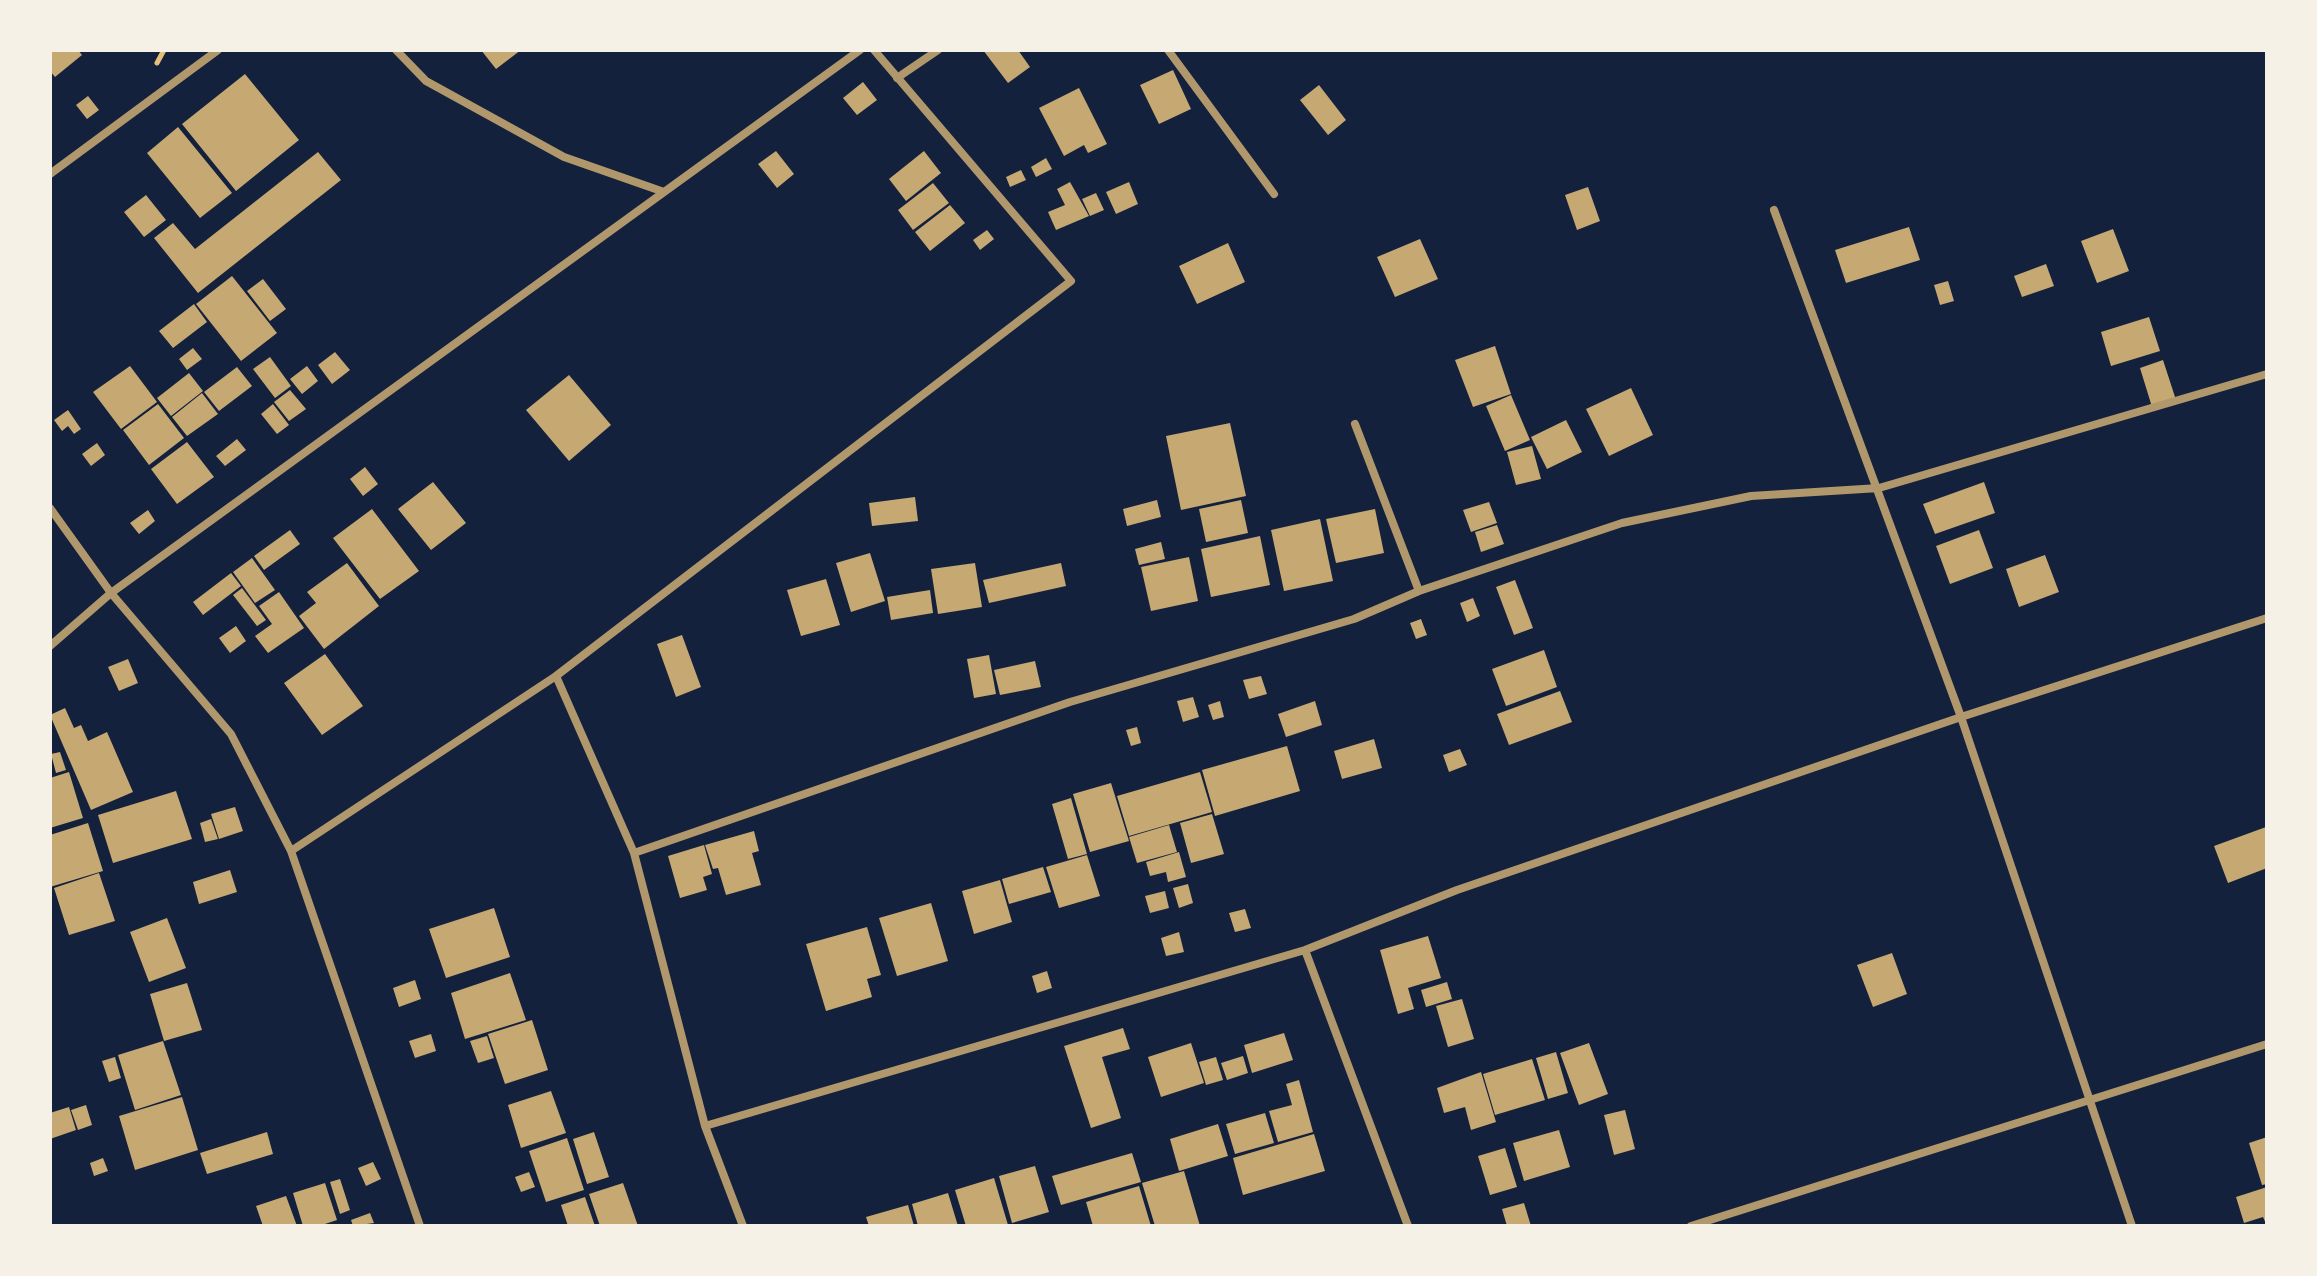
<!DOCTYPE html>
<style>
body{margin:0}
#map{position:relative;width:2317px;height:1276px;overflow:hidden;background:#14213d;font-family:Commissioner,sans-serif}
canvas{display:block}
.frame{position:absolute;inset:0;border:52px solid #f6f1e7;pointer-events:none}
</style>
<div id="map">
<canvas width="2317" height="1276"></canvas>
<div class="frame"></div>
</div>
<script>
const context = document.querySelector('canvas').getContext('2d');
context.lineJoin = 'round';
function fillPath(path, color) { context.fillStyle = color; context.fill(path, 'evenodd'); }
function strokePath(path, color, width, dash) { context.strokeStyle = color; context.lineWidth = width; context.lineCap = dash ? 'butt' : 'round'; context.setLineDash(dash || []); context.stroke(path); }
const building = new Path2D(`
 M51,50H78L82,55L55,77L50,71Z
 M481,50H521L496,69Z
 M983,50H1018L1030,67L1008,83Z
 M1173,70L1191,109L1159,124L1140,85Z
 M245,74L299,140L236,191L182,124Z
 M863,82L877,100L857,115L843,98Z
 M1319,85L1346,120L1328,135L1300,100Z
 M1079,88L1107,144L1088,153L1084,145L1064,156L1039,108Z
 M88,96L99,110L87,119L76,105Z
 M178,127L232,193L200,218L147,153Z
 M776,151L794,174L777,188L758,164Z
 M924,151L941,173L906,201L889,179Z
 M318,152L341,180L198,293L154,238L173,223L195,249Z
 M1046,158L1052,169L1036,177L1031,167Z
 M1021,170L1026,180L1010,187L1006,177Z
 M1070,182L1089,216L1056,230L1048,212L1065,205L1057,189Z
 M1129,182L1138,204L1116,214L1106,192Z
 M933,183L949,203L913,230L898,210Z
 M1588,187L1600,221L1577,230L1565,195Z
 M1096,193L1104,210L1090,216L1082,199Z
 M146,195L166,220L144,237L124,212Z
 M950,205L965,223L930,251L915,232Z
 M1909,227L1920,260L1846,283L1835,250Z
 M2113,229L2129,271L2097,283L2081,241Z
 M987,230L994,239L980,250L973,240Z
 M1420,239L1438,279L1395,297L1377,257Z
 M1228,243L1245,282L1197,304L1179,266Z
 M2046,264L2054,286L2022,297L2014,276Z
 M232,276L277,333L241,361L196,304Z
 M263,279L286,309L270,321L247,291Z
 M1948,281L1954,301L1940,305L1934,285Z
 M194,304L207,322L173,348L159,331Z
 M2149,317L2160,351L2111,366L2101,332Z
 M1495,346L1511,394L1473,407L1455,360Z
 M193,348L202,359L187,370L179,359Z
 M335,352L350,370L332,384L318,365Z
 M270,357L291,386L275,398L253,369Z
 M2163,360L2176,400L2152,407L2140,368Z
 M130,366L157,402L121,429L93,392Z
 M307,366L318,381L302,394L290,379Z
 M237,367L252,386L219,411L204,392Z
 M189,373L203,391L171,416L157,398Z
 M569,375L611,425L569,461L526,410Z
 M1631,388L1653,435L1609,456L1586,409Z
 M290,390L306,409L289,421L274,402Z
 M202,393L218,414L187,436L172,417Z
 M1511,395L1530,440L1505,451L1486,406Z
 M158,404L184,438L149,465L123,430Z
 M273,404L289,425L277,434L261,414Z
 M68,410L81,429L74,434L68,426L62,431L54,420Z
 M1566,420L1582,452L1547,469L1531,437Z
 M1230,423L1246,496L1181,510L1166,436Z
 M237,439L246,450L225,466L216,456Z
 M187,442L214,477L177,504L151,469Z
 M97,443L105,455L91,466L82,454Z
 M1532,446L1541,479L1516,485L1507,452Z
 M365,467L378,484L363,496L350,479Z
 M433,482L466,523L431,550L398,509Z
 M1984,482L1995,513L1935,534L1923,504Z
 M915,497L918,521L872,526L869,503Z
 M1157,500L1161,517L1127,526L1123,509Z
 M1241,500L1248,533L1206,542L1199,509Z
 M1489,502L1497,523L1471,532L1463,510Z
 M372,509L419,571L380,599L333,538Z
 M1375,509L1384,553L1336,563L1326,519Z
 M148,510L155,521L139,534L130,523Z
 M1320,519L1333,581L1284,591L1271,530Z
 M1497,525L1504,544L1481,552L1475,532Z
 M290,530L300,544L264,570L254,556Z
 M1979,530L1993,568L1950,584L1936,546Z
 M1260,536L1270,585L1211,597L1201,549Z
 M1161,542L1165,559L1139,565L1135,549Z
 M870,553L885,601L851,612L836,563Z
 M2045,555L2059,592L2019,607L2006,569Z
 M1189,557L1198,601L1151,611L1141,567Z
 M252,558L275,590L255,603L233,572Z
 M347,563L379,606L324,649L299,616L316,603L307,592Z
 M975,563L982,607L938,614L931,569Z
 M1061,563L1066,586L989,603L983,580Z
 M231,573L241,586L203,615L193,602Z
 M826,579L840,625L801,636L787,590Z
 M1515,580L1533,628L1514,635L1496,587Z
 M242,588L266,620L257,626L233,595Z
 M930,590L933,613L891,620L887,597Z
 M279,592L304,628L268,653L255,636L272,624L259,606Z
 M1473,598L1480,616L1467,622L1460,603Z
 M1421,619L1427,635L1416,639L1410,623Z
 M236,626L246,641L230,653L219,638Z
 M682,635L701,687L676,697L657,644Z
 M1544,650L1557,687L1506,706L1492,669Z
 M325,654L363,706L322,735L284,683Z
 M989,655L996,694L974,698L967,659Z
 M128,659L138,683L119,691L108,667Z
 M1035,661L1041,687L1000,695L994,670Z
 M1261,676L1267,694L1249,699L1243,680Z
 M1560,691L1572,722L1509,745L1497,714Z
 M1193,697L1199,717L1183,722L1177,701Z
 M1220,701L1224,717L1213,720L1208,705Z
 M1315,701L1322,725L1286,737L1278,714Z
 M65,708L74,728L81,725L88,741L107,732L133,792L91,810L50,715Z
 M1137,727L1141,743L1131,746L1126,730Z
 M1374,739L1382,768L1342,779L1334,751Z
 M1287,746L1300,791L1215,816L1202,770Z
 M1460,749L1467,765L1449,772L1443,755Z
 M60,752L66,770L56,773L51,754Z
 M69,772L83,818L50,828V778Z
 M1200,772L1212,812L1129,836L1117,796Z
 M1111,783L1129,841L1090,852L1073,794Z
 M176,791L192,839L113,863L98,815Z
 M1071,798L1087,854L1068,859L1052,804Z
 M235,807L243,831L219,839L211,814Z
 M1212,814L1224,854L1191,863L1180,823Z
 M211,819L218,839L205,842L200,823Z
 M88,823L103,871L50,887V835Z
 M1169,825L1177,852L1137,863L1129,837Z
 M2266,827L2267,868L2228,883L2214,846Z
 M754,831L759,851L752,853L761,885L726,895L718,868L713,869L705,845Z
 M704,845L712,874L703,877L707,890L680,898L668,856Z
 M1179,852L1186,877L1168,882L1166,872L1150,876L1146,862Z
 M1087,855L1100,896L1059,908L1046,867Z
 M1043,867L1051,892L1009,904L1002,879Z
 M230,870L237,892L199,904L193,882Z
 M99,873L115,921L69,935L54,888Z
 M1000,880L1012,922L974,934L962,891Z
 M1188,884L1193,903L1179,908L1173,888Z
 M1165,891L1169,908L1150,913L1145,896Z
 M931,903L948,961L897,976L879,918Z
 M494,908L510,957L446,978L429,929Z
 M1245,909L1251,928L1235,932L1229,913Z
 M167,918L186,968L149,982L130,932Z
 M867,927L881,975L867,979L872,997L826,1011L806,944Z
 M1179,932L1184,952L1166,956L1161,938Z
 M1428,936L1441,978L1408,988L1414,1009L1398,1014L1380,950Z
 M1892,953L1907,994L1873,1007L1857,965Z
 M1047,971L1052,988L1037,993L1032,976Z
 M510,973L526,1020L465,1039L451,993Z
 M415,980L421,999L399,1007L393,988Z
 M1447,982L1452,999L1426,1007L1421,990Z
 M187,983L202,1030L164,1041L150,994Z
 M1462,999L1474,1039L1448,1047L1436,1006Z
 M532,1020L548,1070L505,1084L488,1034Z
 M1123,1028L1130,1049L1102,1057L1121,1118L1091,1128L1064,1046Z
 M1284,1033L1293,1060L1252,1073L1244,1045Z
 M431,1034L436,1051L415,1058L409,1041Z
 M487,1036L494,1058L478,1063L470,1041Z
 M163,1041L181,1095L135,1110L118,1055Z
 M1191,1043L1204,1083L1161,1097L1148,1057Z
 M1589,1043L1608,1094L1579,1105L1560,1053Z
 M1556,1052L1568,1093L1548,1099L1536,1058Z
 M1243,1056L1248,1073L1227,1080L1221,1063Z
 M115,1057L121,1078L109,1082L102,1061Z
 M1216,1057L1223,1080L1206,1085L1199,1062Z
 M1532,1059L1545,1100L1495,1115L1483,1074Z
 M1481,1072L1496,1122L1471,1130L1465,1107L1444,1113L1437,1088Z
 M1299,1080L1313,1132L1278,1142L1269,1111L1292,1105L1286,1084Z
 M551,1091L566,1133L521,1148L508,1105Z
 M182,1097L198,1150L135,1170L119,1116Z
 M86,1105L92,1125L78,1130L71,1110Z
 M69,1107L76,1130L50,1139V1113Z
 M1625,1110L1635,1149L1614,1155L1604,1115Z
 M1265,1113L1274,1143L1235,1154L1226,1124Z
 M1218,1124L1228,1156L1179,1171L1170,1139Z
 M1559,1130L1570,1167L1524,1181L1513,1143Z
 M267,1132L273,1154L207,1174L200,1153Z
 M594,1132L609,1177L587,1184L573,1139Z
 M1314,1134L1325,1171L1243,1195L1233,1158Z
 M2267,1137V1184L2262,1185L2249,1143Z
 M567,1138L584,1190L546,1202L529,1151Z
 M1505,1148L1517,1187L1490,1195L1478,1156Z
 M1132,1153L1141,1182L1061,1205L1052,1176Z
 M103,1158L108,1171L94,1176L90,1163Z
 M373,1162L381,1179L366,1186L358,1168Z
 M1035,1166L1049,1212L1012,1223L999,1176Z
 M1184,1171L1200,1226H1155L1142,1183Z
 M529,1172L535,1187L521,1192L515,1177Z
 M994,1178L1008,1225L966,1226L955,1190Z
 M340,1179L350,1210L340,1214L330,1182Z
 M325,1183L337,1220L319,1226H303L293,1193Z
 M623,1183L638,1226H600L589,1194Z
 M1139,1186L1151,1226H1093L1086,1202Z
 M2267,1187V1226L2263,1217L2244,1223L2236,1197Z
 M948,1193L958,1226H918L912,1204Z
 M286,1196L297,1226H263L256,1206Z
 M585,1197L595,1226H568L561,1205Z
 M1524,1203L1531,1226H1507L1502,1209Z
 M908,1205L914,1226H869L866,1217Z
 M370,1213L374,1223L353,1226L351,1220Z`);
const path = new Path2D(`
 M157,63L164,50`);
const minor = new Path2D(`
 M396,50L426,81L564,157L664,192
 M1168,50L1274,194
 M897,78L938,50
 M50,174L218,50
 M1774,210L1961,717L2132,1226
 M1355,424L1419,591
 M50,508L111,593L231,734L291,851L420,1226
 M50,646L111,593L860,50
 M556,676L634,853L705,1126L743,1226
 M291,851L556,676L1071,281L874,50
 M634,853L1070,702L1354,619L1419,591L1622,523L1751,496L1879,488L2267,374
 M1305,950L1408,1226
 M705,1126L1305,950L1457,890L1961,717L2267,618
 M1691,1226L2267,1044`);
fillPath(building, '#c6a872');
strokePath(path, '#e5c07b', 5);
strokePath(minor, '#b1986c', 8);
</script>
